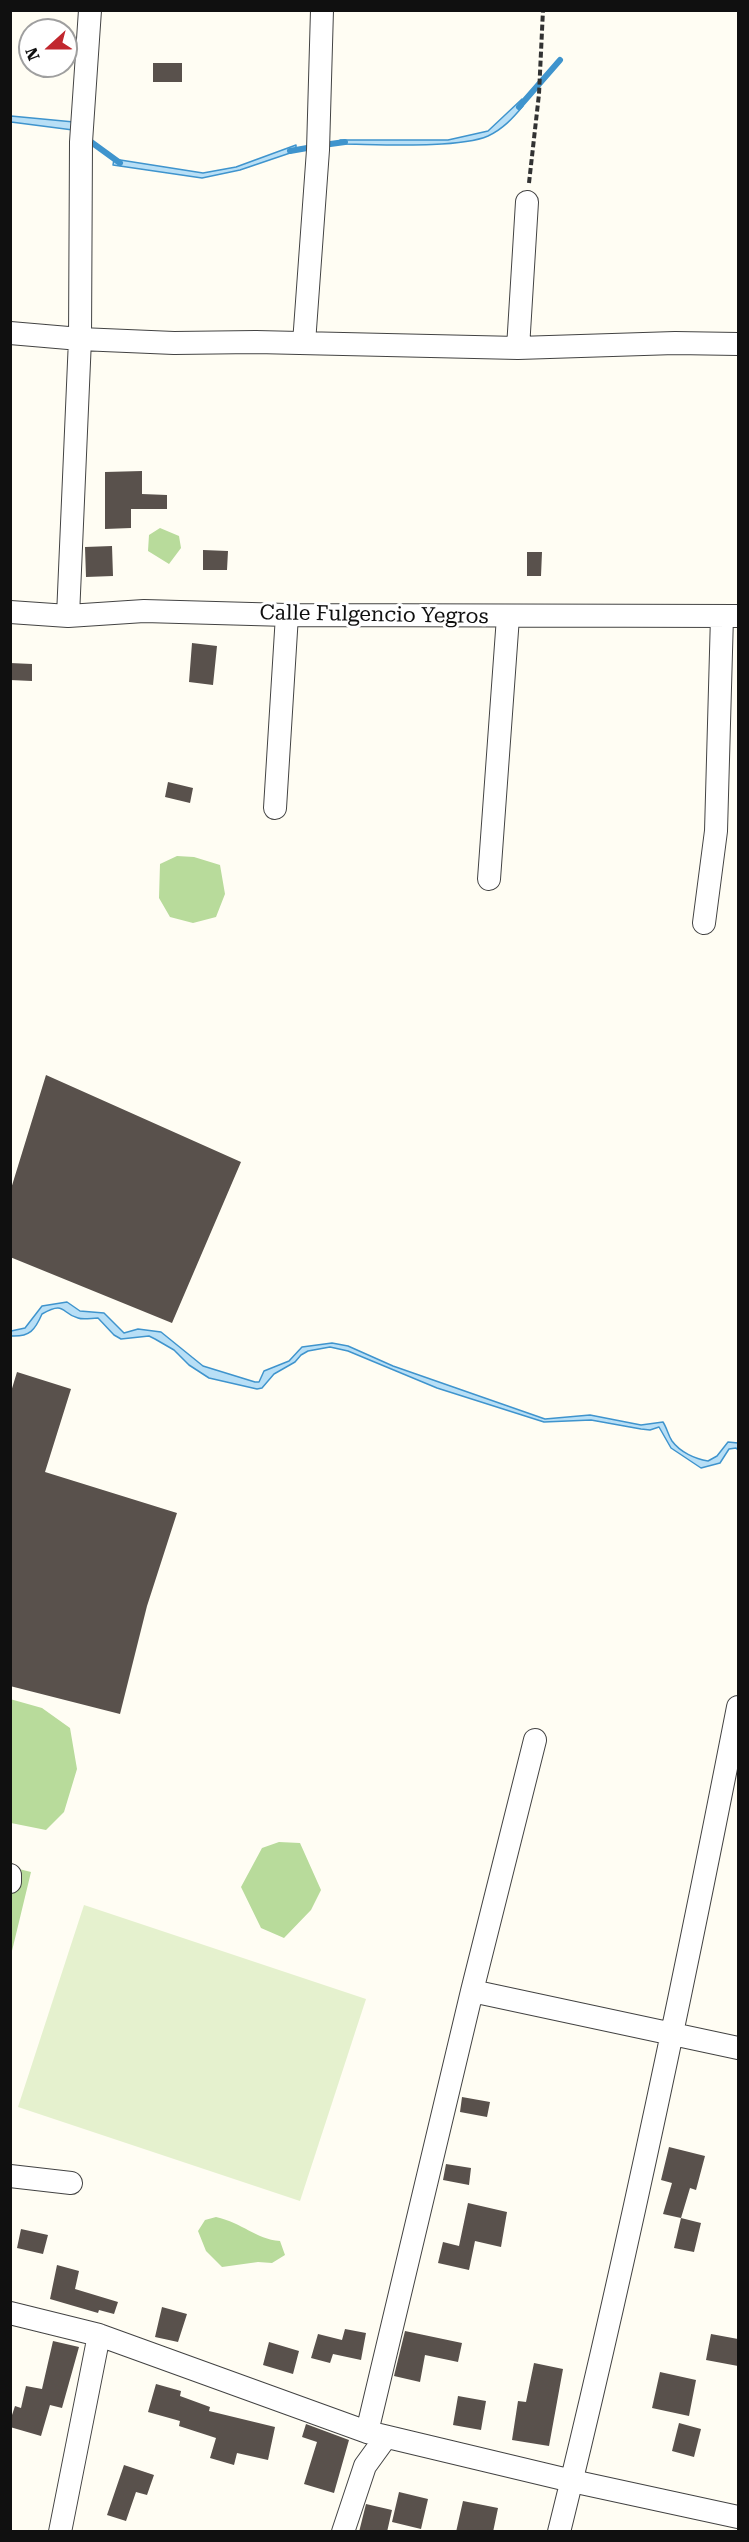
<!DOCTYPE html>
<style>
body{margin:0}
#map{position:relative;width:749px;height:2542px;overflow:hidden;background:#fffdf3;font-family:"Roboto Serif",serif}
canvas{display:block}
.frame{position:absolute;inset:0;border:12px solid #101010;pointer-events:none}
.north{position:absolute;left:18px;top:18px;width:60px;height:60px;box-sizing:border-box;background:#fff;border:2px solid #9f9f9f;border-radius:50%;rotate:249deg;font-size:16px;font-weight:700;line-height:24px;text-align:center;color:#101010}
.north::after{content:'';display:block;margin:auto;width:21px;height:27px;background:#c1272e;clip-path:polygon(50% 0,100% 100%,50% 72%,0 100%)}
</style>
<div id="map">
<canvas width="749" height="2542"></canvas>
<div class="frame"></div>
<div class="north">N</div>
</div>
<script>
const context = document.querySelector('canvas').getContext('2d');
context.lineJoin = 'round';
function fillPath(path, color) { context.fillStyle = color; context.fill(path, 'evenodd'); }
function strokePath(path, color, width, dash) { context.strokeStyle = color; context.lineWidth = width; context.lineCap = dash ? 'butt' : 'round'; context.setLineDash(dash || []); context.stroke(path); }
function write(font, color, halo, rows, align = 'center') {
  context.font = font + ' "Roboto Serif",serif'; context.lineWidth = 6; context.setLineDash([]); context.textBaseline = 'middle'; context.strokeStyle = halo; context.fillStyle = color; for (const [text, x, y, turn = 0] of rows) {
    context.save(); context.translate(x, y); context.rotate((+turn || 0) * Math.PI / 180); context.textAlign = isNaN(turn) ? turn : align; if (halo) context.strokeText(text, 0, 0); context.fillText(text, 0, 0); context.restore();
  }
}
const forest = new Path2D(`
 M160,528L179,536L181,548L169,564L148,551L149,535Z
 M177,856L194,857L220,865L225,894L216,917L193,923L170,917L159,898L160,864Z
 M10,1699L42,1708L70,1728L77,1769L64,1812L46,1830L11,1823Z
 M279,1842L300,1843L321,1890L311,1910L284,1938L261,1928L241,1887L262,1848Z
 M11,1867L31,1872L11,1955Z
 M216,2217C243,2223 255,2239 280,2241L285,2255L272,2263L258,2262L222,2267L206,2251L198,2231L205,2220Z`);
const pitch = new Path2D(`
 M84,1905L366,1999L300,2201L18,2107Z`);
const water = new Path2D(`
 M522,99L523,106C513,118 503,129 488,136C458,149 375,144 340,144V140H448L488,131Z
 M11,116L74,122L73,130L11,122Z
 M296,145V151L240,170L202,178L113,165L114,159L203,173L236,167Z
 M67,1302L80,1311L104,1313L124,1333L138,1329L161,1332L203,1366L255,1382H259L264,1371L289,1361L302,1347L332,1343L348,1346L393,1366L545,1419L590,1415L641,1425L663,1422C667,1428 668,1435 672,1441C680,1452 695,1459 708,1461L717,1456L728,1442L738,1443V1450L736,1448L729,1449L720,1463L701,1468L671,1448L659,1427L650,1430L641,1429L591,1420L544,1422L437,1388L348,1351L330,1347L308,1351L301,1355L295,1362L274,1374L262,1388L257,1389L209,1378L189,1365L174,1350L155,1339L149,1336L121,1339L114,1335L98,1318C92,1318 83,1320 78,1318C61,1314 66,1300 42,1314C35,1330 30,1337 11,1336V1331L25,1328L42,1306Z`);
const stream = new Path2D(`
 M519,107L560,60
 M87,139L120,163
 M323,145L345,142
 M290,151L313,147`);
const building = new Path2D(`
 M153,63H182V82H153Z
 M142,471V494L167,495V509H131V528L105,529V472Z
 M112,546L113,576L86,577L85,547Z
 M203,550L228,551L227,570H203Z
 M527,552H542L541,576H527Z
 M192,643L217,646L213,685L189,682Z
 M10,663L32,664V681L10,680Z
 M168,782L193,788L190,803L165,797Z
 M46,1075L241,1162L172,1323L10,1257V1192Z
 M17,1372L71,1389L45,1472L177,1513L147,1606L120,1714L10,1686V1395Z
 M462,2097L490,2102L487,2117L460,2112Z
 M669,2147L705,2156L696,2190L690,2188L681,2218L663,2214L672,2183L661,2180Z
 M446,2164L471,2168L469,2185L443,2180Z
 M468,2203L507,2212L501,2247L475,2241L469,2270L438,2263L443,2242L459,2246Z
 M681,2218L701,2223L694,2252L674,2248Z
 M21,2229L48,2235L43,2254L17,2248Z
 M57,2265L79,2271L75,2289L118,2302L114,2314L99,2310L98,2313L50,2299Z
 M162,2307L187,2314L178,2342L155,2337Z
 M345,2329L366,2333L361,2360L333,2354L330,2363L311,2358L318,2334L342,2340Z
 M405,2331L462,2343L458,2362L425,2355L420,2382L394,2376Z
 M711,2334L738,2339V2366L706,2360Z
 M53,2341L79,2347L62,2408L50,2405L41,2436L10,2427V2421L15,2406L21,2408L26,2386L42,2389Z
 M269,2342L299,2351L293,2374L263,2365Z
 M534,2363L563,2369L549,2446L512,2440L518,2401L526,2402Z
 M660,2372L696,2380L689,2416L652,2408Z
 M156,2384L181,2391L180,2396L210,2407L209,2411L275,2427L268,2460L237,2453L234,2465L210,2458L216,2438L179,2426L180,2421L148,2412Z
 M458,2396L486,2401L481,2430L453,2425Z
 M679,2423L701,2429L694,2457L672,2451Z
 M306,2424L349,2440L334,2493L304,2484L317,2442L302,2437Z
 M124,2465L154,2475L147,2495L136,2492L126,2521L107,2515Z
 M399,2492L428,2499L421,2529L392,2522Z
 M463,2501L498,2508L493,2532H456Z
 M366,2504L392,2510L387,2532H359Z`);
const path = new Path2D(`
 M529,183L539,94L543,10`);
const minor = new Path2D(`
 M10,333L80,339L174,343L256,342L518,348L675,343L738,344
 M304,343L318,150L322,10
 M518,348L527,202
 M10,612L68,616L144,611L287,615L738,616
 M68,616L80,339L81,142L90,10
 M275,808L287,615
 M489,879L508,617
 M704,923L716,831L722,616
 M10,1875V1882
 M472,1991L738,2048
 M10,2176L71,2183
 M10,2313L99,2335L367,2432L572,2481L738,2517
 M367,2432L472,1991L535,1740
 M60,2532L99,2335
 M343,2532L365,2466L386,2437
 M559,2532C627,2258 684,1983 738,1707`);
const streetNames = [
 ["Calle Fulgencio Yegros",374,615,1]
];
fillPath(forest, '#b8db9b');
fillPath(pitch, '#e5f1ce');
fillPath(water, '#b8dff6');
strokePath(water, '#3f94cd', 1.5);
strokePath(stream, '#3f94cd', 6);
fillPath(building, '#59514c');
strokePath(minor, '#434343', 24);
strokePath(path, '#323232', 4, [6, 3]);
strokePath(minor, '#fff', 22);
write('21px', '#101010', '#fff', streetNames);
</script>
